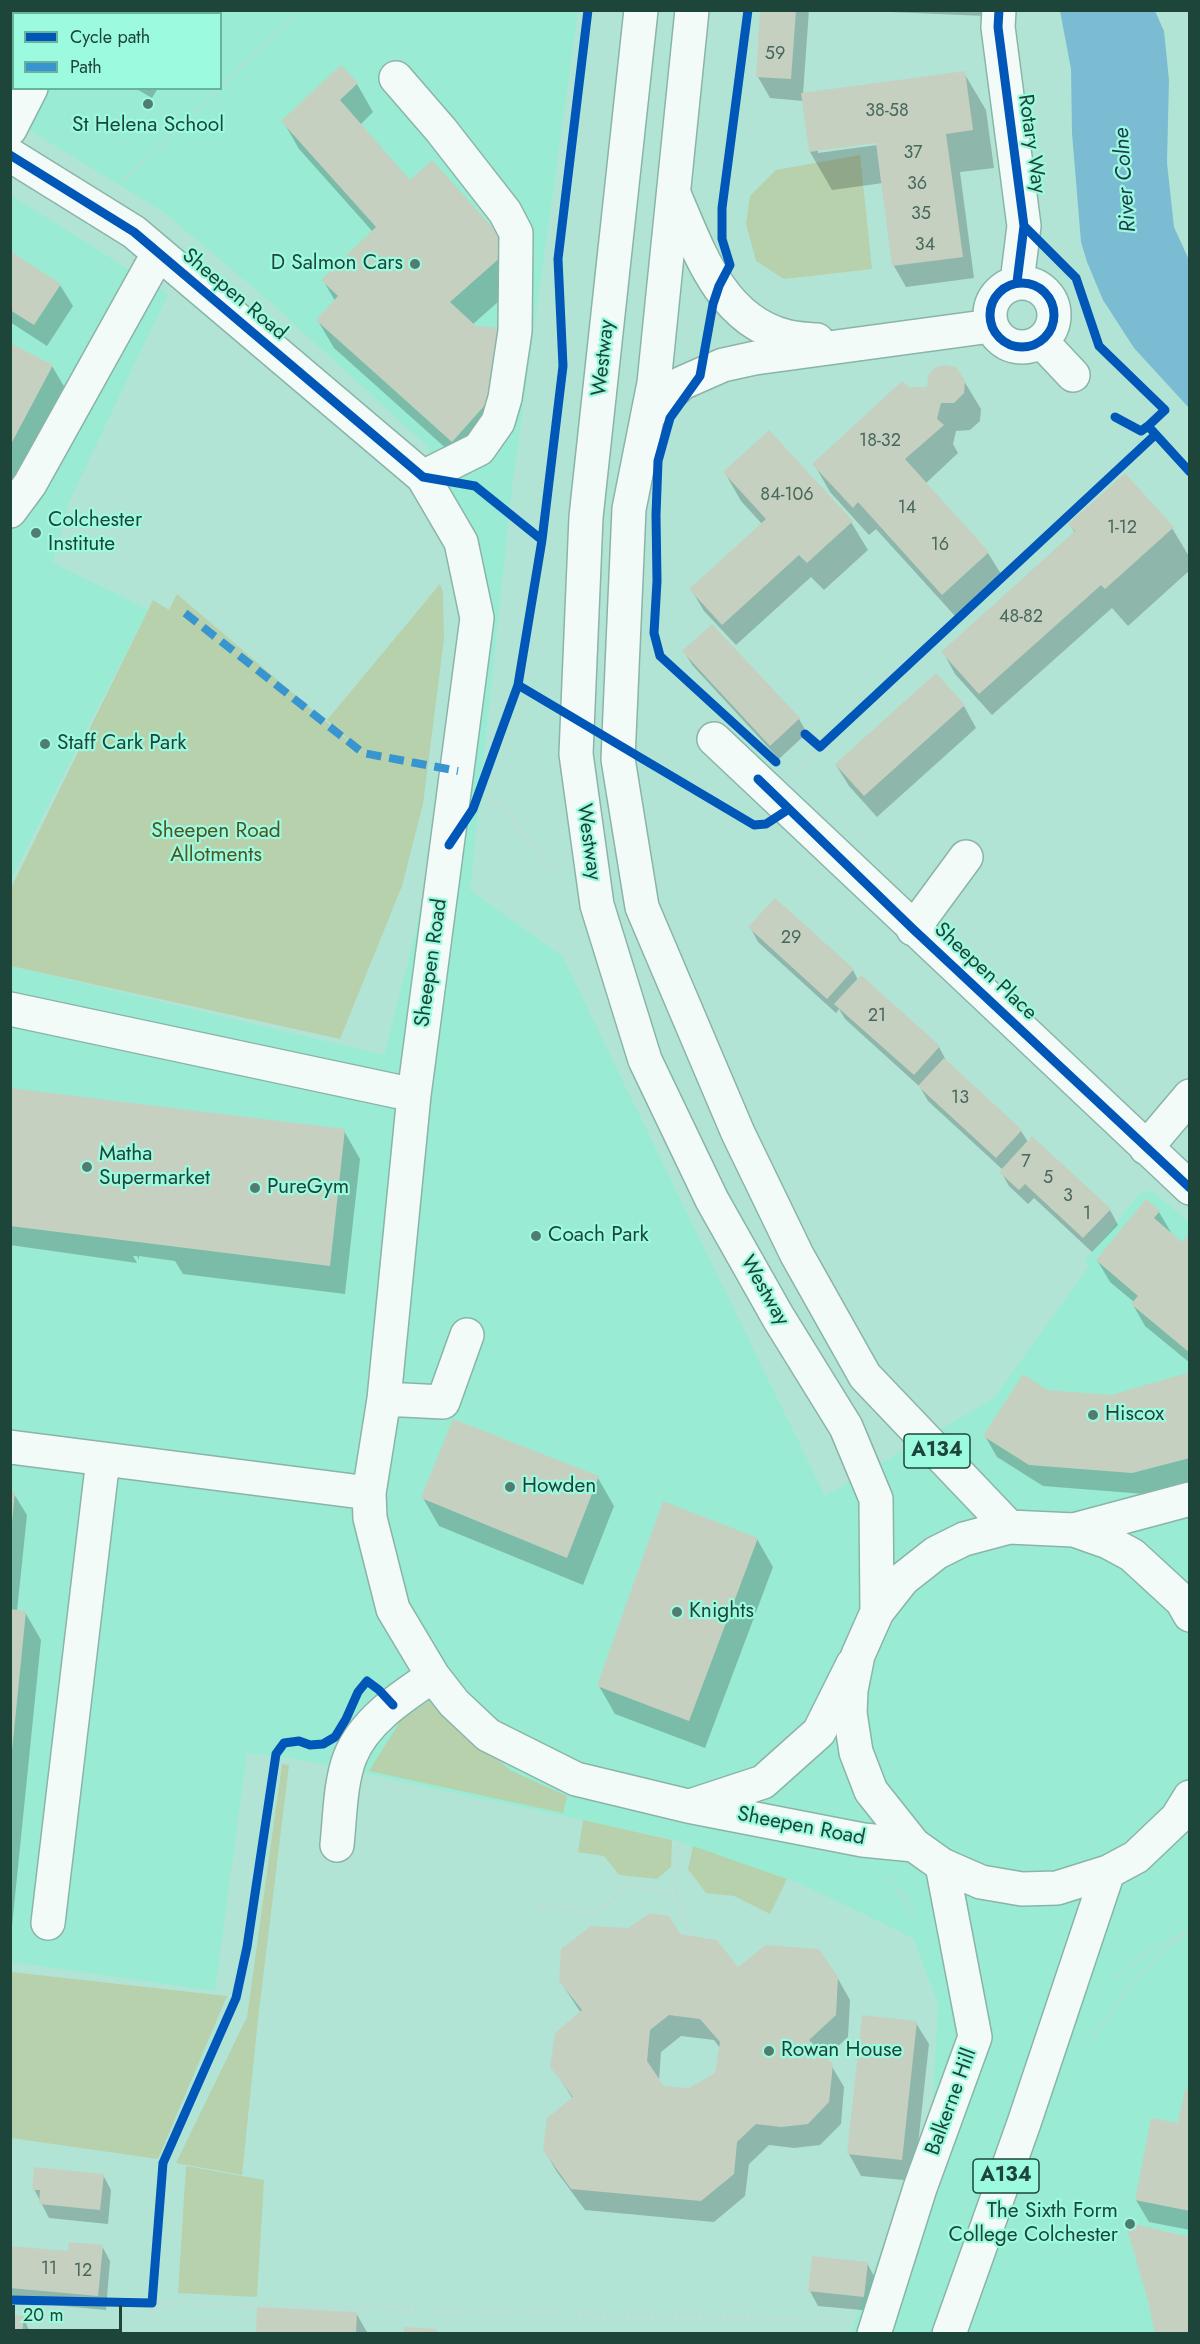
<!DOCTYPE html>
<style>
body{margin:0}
#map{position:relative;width:1200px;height:2344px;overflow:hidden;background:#b2e4d6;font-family:Jost,sans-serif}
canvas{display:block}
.frame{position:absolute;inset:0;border:12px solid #1d453a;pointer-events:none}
.legend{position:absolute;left:12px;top:12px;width:210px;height:78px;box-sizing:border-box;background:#9cfadf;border:2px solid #69b29d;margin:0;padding:8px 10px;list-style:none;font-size:18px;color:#1d453a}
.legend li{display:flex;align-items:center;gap:12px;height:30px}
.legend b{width:30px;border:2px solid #69b29d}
.scale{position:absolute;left:12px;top:2305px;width:110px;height:27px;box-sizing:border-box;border:3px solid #1d453a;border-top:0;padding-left:8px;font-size:18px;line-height:21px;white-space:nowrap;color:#1d453a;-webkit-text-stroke:4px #9cfadf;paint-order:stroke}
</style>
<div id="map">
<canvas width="1200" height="2344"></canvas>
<div class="frame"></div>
<ul class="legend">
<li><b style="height:8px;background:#0057b8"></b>Cycle path</li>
<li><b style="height:8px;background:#3895d0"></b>Path</li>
</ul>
<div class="scale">20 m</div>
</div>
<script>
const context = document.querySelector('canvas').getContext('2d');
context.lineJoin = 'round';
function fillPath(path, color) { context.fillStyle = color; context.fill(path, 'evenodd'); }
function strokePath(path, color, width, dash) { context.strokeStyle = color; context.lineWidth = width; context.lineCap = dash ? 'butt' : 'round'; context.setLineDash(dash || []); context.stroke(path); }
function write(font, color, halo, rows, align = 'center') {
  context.font = font + ' Jost,sans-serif'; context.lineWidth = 4.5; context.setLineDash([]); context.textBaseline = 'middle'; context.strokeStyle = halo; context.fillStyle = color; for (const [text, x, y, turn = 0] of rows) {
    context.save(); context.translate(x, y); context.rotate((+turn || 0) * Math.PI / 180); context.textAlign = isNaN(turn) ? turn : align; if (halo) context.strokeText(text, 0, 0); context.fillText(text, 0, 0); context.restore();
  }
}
const built = new Path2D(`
 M11,11H578L512,487L470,890L562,956L825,1496L994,1398L1089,1266L1085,1261L1141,1192L1152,1191L1189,1222V2333H850L932,2113L938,2004L913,1938L799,1883L671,1839L297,1759L247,1753L215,1991L11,1962V966L384,1055L415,934L432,850L461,637L454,545L428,447L270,302L165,213L11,119ZM14,14H220V88H14Z
 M11,195L168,294L69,502L53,563L148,609L11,879Z`);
const green = new Path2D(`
 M860,155L872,269L784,279L756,261L746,224L750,196L776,170Z
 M440,584L443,592L444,639L423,804L402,886L340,1039L11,966V888L153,600L169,610L177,594L364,754L327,720Z
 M432,1699L473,1741L512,1771L567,1796L563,1813L369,1771L401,1720Z
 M282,1764L289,1765L258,2019L242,2175L176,2163L247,2017Z
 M583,1820L672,1840L671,1867L657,1879L619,1875L604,1856L578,1852Z
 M693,1846L787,1879L770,1914L734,1896L706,1893L688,1869Z
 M11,1972L227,1996L158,2159L11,2138Z
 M186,2166L264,2180L257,2297L178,2293Z`);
const water = new Path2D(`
 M1060,11H1155L1164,31L1169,80L1167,163L1174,227L1189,260V408L1134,348L1103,300L1087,262L1081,242L1072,133L1071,69Z`);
const shadow = new Path2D(`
 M209,10H221L218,14H211Z
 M762,10H809L803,94L964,73L986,110L994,168L960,172L974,278L906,287L894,266L883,183L832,190L810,152L803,101L770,98L758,77ZM877,142V145L818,153V150Z
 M843,10H985V16Z
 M357,84L373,112L360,125L410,182L526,277L472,325L519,357L469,469L334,348L318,321L335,301L323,280L373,232L299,149L283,121Z
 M135,88H158L152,98Z
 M10,253L60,285L73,306L47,346L10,322Z
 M10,344L52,366L65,388L10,491Z
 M964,381L981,409L980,421L970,430L956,431L953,444L958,453L925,484L988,553L1001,574L955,616L876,529L869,535L830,492L814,464L908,389H928Z
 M725,473L851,522L868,550L824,590L811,577L736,645L704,611L691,589L762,524L741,501Z
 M1070,525L1172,528L1190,558V570L1128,626L1112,608L992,715L955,674L943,652L1075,533Z
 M684,652L799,719L807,733L779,759L693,666Z
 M964,706L976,728L877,817L849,786L836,765Z
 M775,900L853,970L858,980L861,977L939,1047L947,1062L1021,1131L1028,1142L1110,1210L1118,1225L1092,1252L1034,1198L1028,1204L1009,1186L1001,1172L1003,1170L928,1101L920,1087L845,1019L839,1009L836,1013L758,942L750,927Z
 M10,1089L344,1131L360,1159L345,1294L183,1274L175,1261L139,1256V1260L137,1256H133L137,1263L10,1245Z
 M1147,1201L1159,1212L1172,1234L1182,1244L1190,1235V1363L1145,1326L1133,1305L1134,1302L1110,1282L1097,1260Z
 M1190,1374V1483L1145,1494L1043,1486L997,1457L985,1436L1046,1392L1112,1397Z
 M598,1478L614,1506L583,1585L439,1526L423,1498Z
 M10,1493L14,1494L27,1515L17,1611L25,1612L41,1640L10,1946Z
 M757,1539L773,1567L705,1748L615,1714L599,1686Z
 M679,1935L738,1969L837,1977L850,2000L848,2037L825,2058L831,2065L844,2087L841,2124L820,2145L794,2148L769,2145L749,2164L745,2196L714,2222L585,2210L557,2172L544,2150L573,2099L552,2067L581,2013L560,1981ZM681,2036L714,2040L720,2048L717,2074L690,2090L663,2087L659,2081L661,2052Z
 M916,2023L929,2044L914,2181L861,2176L849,2154Z
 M1190,2091V2230L1149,2222L1136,2200L1179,2125Z
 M103,2175L111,2190L108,2224L49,2218L34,2189Z
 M102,2246L110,2261L106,2310L10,2301V2247L69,2253Z
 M867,2263L875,2278L872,2311L818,2306L810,2291Z
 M356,2313L368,2334H258Z
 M23,2317L31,2334H10Z`);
const building = new Path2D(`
 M760,10H796L791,79L756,77Z
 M341,65L358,83L340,100L410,180L432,160L511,248L450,302L476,326L504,328L502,386L452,442L316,320L338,296L321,280L376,227L281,121Z
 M965,71L973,130L946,134L963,257L892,266L876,143L809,152L801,93Z
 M10,251L61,284L34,325L10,310Z
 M10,343L53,365L10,446Z
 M946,365L956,367L965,380L964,393L954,403H941L937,419L944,425L905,459L989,552L942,595L858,502L853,508L812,464L902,381L909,387H927L928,376L935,367Z
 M769,430L853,521L807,563L799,555L722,625L689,589L766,519L723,472Z
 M1125,473L1174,527L1105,589L1101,585L979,694L941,652L1075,531L1068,524Z
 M712,624L800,718L770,746L682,651Z
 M936,673L965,705L864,796L835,764Z
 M775,898L854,969L827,999L748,927Z
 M861,975L940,1046L914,1075L834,1004Z
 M944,1058L1022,1130L996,1158L918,1086Z
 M10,1088L345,1129L330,1266L10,1226Z
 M1032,1136L1111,1209L1083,1238L1025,1184L1019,1190L999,1172Z
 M1146,1199L1160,1211L1154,1218L1182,1242L1190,1233V1353L1131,1304L1138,1296L1096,1260Z
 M1190,1372V1458L1132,1473L1029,1465L983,1436L1023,1374L1047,1390L1111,1395Z
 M453,1419L599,1476L567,1558L421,1498Z
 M10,1492H15L12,1523H10Z
 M663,1501L758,1538L689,1721L597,1686Z
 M10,1609L26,1611L12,1751L10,1750Z
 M650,1913L669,1916L680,1934L717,1940L738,1967L766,1945L819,1949L838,1977L836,2015L809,2040L833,2064L829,2102L808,2124L781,2127L756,2124L737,2142L734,2174L701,2201L571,2189L543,2150L547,2118L573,2097L550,2067L555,2033L582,2010L559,1981L561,1949L591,1926L628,1928ZM669,2015L700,2019L720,2042L715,2073L689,2088L664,2086L647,2061L650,2030Z
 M862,2015L917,2021L902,2160L847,2154Z
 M1185,2089H1190V2211L1135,2200L1151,2118L1178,2123Z
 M34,2167L104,2174L100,2210L39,2204L40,2190H32Z
 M1125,2222L1190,2237V2334H1155L1148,2301Z
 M69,2242L103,2245L98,2296L10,2288V2246L68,2251Z
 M812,2256L868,2262L864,2297L808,2291Z
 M257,2307L357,2312L356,2334H256Z
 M10,2315L24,2316L22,2334H10Z
 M404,2327L437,2329V2334H404Z`);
const path = new Path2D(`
 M220,87L300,10
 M121,183L219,88
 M797,770L820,747
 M490,798L507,812L554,871
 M679,1841L675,1893L691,1936
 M890,1878L915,1920
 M900,1891L913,1905
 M536,1905L596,1913L629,1886L675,1893
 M1116,1978L1146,1953L1190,1931
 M1092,2038L1134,1981L1183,1932
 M148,2334L152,2303L843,2321`);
const minor = new Path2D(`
 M999,10L998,27L1024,226L1017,282
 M53,14L55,10
 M396,78L441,130L505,212L516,233L515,331L505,398L498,422L479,449L423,477
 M10,129L31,88
 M10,155L134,232L423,477L461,542L477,618L414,1095L384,1399L369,1493L370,1518L393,1609L433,1676L454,1703L488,1735L576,1779L688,1806L863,1840L914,1845
 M674,194C698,249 720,319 785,336C795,339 807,339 817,340
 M990 315a32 32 0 1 1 64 0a32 32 0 1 1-64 0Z
 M1041,341L1073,375
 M648,415L682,383L723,365L755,358L991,326
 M10,511L30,484L158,254
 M714,739L1190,1188
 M913,929L966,857
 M10,1009L414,1095
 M1146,1148L1190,1096
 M384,1399L443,1402L467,1335
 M10,1447L369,1493
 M1074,1530L1190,1499
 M690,1806L763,1782L819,1732L853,1664
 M337,1845C340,1817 340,1783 350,1757C364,1721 403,1696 433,1676
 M48,1923L103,1459`);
const major = new Path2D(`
 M641,10L586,517L576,754L597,905L645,1060L712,1200L778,1317L846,1427L876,1499L877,1612
 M692,10L654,383L629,509L618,759L642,907L738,1133L797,1255L865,1376L1009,1527
 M1190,1615L1182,1601L1132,1555L1108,1542L1074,1530L1009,1527L964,1539L936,1553L903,1579L877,1612L858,1655L851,1690L850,1713L856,1752L871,1791L914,1845L942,1865L981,1882L1022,1889L1057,1888L1108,1872L1136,1857L1177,1818L1190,1797
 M874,2334L920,2188L975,2037L942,1865
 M949,2334L1024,2123L1108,1872`);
const quiet = new Path2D(`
 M185,613L363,753L458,771`);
const cycleway = new Path2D(`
 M748,10L722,208V239L730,265L719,286L713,304L700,376L670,418L658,461L656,515L657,581L654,633L660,656L776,762
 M999,10L998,27L1024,226L1017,282
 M10,155L134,232L423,477L475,486L542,540
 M1024,226L1076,278L1099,346L1165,410L1148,426
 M990 315a32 32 0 1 1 64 0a32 32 0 1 1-64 0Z
 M1115,417L1141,431L1148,426L1190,472
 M518,685L754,825L766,824L789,809
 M805,734L820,747L1155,435
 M758,779L913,929L1190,1188
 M449,845L473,809L518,685L542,540L563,366L558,259L588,10
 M10,2300L152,2303L163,2163L236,1998L247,1947L276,1754L284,1743L299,1741L310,1745L323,1744L335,1737L346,1719L358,1692L367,1681L379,1690L393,1705`);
const markers = [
 [148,104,6,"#517d71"],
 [415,264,6,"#517d71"],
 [36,533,6,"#517d71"],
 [45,744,6,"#517d71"],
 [87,1167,6,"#517d71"],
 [255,1188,6,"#517d71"],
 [536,1236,6,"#517d71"],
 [1093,1415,6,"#517d71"],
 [510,1487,6,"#517d71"],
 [677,1612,6,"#517d71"],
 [769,2051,6,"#517d71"],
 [1130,2224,6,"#517d71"]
];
const numberNames = [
 ["59",775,55],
 ["38-58",887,112],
 ["37",913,154],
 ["36",917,185],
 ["35",921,215],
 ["34",925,246],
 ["18-32",880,442],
 ["84-106",787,496],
 ["14",907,509],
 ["1-12",1122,529],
 ["16",940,546],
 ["48-82",1021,618],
 ["29",791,939],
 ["21",877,1017],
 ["13",960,1099],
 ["7",1026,1163],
 ["5",1048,1179],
 ["3",1068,1197],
 ["1",1087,1215],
 ["11",49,2270],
 ["12",83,2272]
];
const shields = [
 [937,1451,66],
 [1006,2176,66]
];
const shieldNames = [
 ["A134",937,1451],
 ["A134",1006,2176]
];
const poiNames = [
 ["St Helena School",148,126,"center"],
 ["D Salmon Cars",403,264,"right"],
 ["Colchester",48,521],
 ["Institute",48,545],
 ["Staff Cark Park",57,744],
 ["Matha",99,1155],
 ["Supermarket",99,1179],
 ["PureGym",267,1188],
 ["Coach Park",548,1236],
 ["Hiscox",1105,1415],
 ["Howden",522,1487],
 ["Knights",689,1612],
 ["Rowan House",781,2051],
 ["The Sixth Form",1118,2212,"right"],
 ["College Colchester",1118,2236,"right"]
];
const streetNames = [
 ["Rotary Way",1031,144,82],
 ["Sheepen Road",234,295,40],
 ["Westway",604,358,-84],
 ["Westway",588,842,82],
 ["Sheepen Road",432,963,-82],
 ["Sheepen Place",985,972,43],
 ["Westway",764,1291,60],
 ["Sheepen Road",801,1827,11],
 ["Balkerne Hill",952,2102,-70]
];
const parkNames = [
 ["Sheepen Road",216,832],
 ["Allotments",216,856]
];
const waterNames = [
 ["River Colne",1126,180,-94]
];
fillPath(built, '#9aebd4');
fillPath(green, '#b6d1ac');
fillPath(water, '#7bbcd3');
fillPath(shadow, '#0003');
fillPath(building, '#c6d0c1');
strokePath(minor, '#8ab4a8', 36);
strokePath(major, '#8ab4a8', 36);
strokePath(path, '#c6d6d2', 4, [1.5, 4.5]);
strokePath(minor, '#f3fbf9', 33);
strokePath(major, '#f3fbf9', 33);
strokePath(quiet, '#3895d0', 8, [15, 8]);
strokePath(cycleway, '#0057b8', 9);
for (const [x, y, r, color] of markers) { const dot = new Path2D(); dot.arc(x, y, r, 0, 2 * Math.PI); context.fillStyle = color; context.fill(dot); strokePath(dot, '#9cfadf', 2); }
write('18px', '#47685c', null, numberNames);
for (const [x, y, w] of shields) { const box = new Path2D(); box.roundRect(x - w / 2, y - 17, w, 34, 4.5); context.fillStyle = '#9cfadf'; context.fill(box); strokePath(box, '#1d453a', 1.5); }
write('bold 20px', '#1d453a', null, shieldNames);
write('21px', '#1d453a', '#9cfadf', poiNames, 'left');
write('21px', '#1d453a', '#9cfadf', streetNames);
write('21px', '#4f5420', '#9cfadf', parkNames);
write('italic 22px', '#1b3c4d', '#9cfadf', waterNames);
</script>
